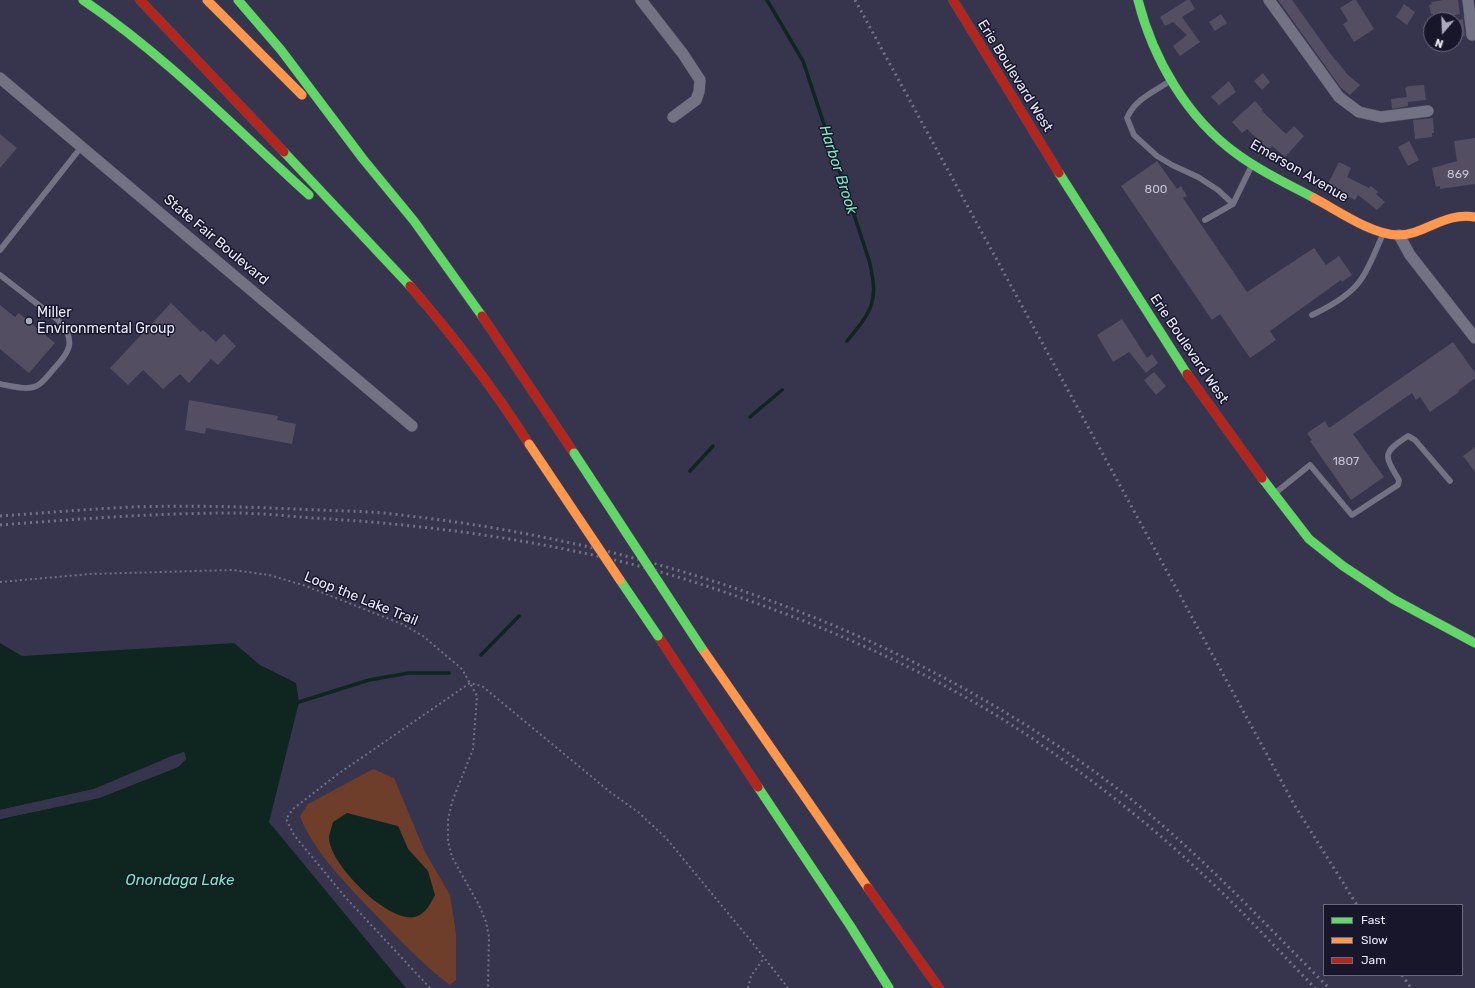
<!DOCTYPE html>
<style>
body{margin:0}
#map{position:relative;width:1475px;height:988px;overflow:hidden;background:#37344e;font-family:Rubik,sans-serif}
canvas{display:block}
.legend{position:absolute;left:1323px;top:904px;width:140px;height:72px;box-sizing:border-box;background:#18162b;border:1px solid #6c6b7f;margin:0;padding:5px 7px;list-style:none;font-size:12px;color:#eaeafc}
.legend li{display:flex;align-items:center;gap:8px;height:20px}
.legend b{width:20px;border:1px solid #6c6b7f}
.north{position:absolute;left:1423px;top:12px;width:40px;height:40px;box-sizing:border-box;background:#18162b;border:1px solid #6c6b7f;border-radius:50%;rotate:199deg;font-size:11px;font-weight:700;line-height:16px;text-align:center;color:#eaeafc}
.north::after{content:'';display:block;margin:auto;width:14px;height:18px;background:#abaabf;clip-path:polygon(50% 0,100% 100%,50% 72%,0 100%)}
</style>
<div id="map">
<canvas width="1475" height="988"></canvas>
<ul class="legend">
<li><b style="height:5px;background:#63d668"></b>Fast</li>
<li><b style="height:5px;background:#ff974d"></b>Slow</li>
<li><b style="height:5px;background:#b3261e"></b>Jam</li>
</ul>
<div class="north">N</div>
</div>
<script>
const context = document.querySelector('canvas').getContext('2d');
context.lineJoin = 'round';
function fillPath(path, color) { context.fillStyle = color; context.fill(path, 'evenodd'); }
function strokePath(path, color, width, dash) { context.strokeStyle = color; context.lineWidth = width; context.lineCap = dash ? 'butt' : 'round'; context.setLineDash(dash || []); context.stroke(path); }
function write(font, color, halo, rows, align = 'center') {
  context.font = font + ' Rubik,sans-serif'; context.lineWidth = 3; context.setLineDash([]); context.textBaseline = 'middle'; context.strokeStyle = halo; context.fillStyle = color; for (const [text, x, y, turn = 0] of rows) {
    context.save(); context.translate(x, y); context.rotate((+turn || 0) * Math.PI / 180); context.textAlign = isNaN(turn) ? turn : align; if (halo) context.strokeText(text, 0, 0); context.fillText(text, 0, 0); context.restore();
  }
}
const green = new Path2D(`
 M373,769L394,778L425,852L450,895L456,934V980L450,985C421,963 399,939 374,913C349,887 312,850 300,816L308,804ZM333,822H378L398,826L408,849L428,871L374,901C360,886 329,859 329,838C329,833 332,827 333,822Z`);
const water = new Path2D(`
 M0,643L22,656L234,643L260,665L296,683L299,702L269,822L406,988H0V819L99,798L178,767L186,759L184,752L174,755L94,789L0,810Z
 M347,813L398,826L408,849L428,871L435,895C430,904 426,914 415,917C388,923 329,864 329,837C330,832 332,827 333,822Z`);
const pier = new Path2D(`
 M184,752L186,759L178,767L99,798L0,819V816L98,796L177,766L184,759L183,755L95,791L0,812V810L94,789Z`);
const stream = new Path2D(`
 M767,0L803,61L869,260C879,302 873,309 847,341
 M750,417L782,390
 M690,471L713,446
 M481,655L519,616
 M299,702L369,680L409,673H449`);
const building = new Path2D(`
 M1187,0H1190L1195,9L1182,17L1200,42L1180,56L1173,46L1187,35L1173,22L1165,26L1160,17Z
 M1278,0H1292L1335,60H1336L1347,74L1360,85L1350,95L1341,88Z
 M1353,0H1356L1374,29L1354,42L1343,24L1348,21L1340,8Z
 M1443,0H1458L1460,14L1440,18L1439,15L1433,17V14H1431L1429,5L1432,4L1431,2Z
 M1404,4L1415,12L1407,25L1396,17Z
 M1221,14L1227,23L1215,31L1209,22Z
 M1463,19L1465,36L1455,38V21Z
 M1263,73L1270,82L1262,90L1254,81Z
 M1229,81L1236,92L1219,105L1211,97Z
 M1424,85L1426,100L1408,102V106L1392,109L1391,99L1407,97L1405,88L1408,86Z
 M1255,101L1263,110H1261L1286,134L1294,126L1304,136L1285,157L1272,146L1269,150L1247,129L1242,133L1232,122Z
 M1433,118L1434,133H1432V137L1415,139L1413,120Z
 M0,134L17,148L0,168Z
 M1475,138V184L1440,189V186L1436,187L1432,168L1457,161L1454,141Z
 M1409,141L1419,160L1408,166L1398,147Z
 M1157,161L1177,189L1181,186L1187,196L1183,198L1247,292L1314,248L1326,265L1339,256L1352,275L1342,282L1341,280L1270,331L1276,340L1250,358L1220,314L1212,320L1121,186Z
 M1339,162L1351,168L1347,177L1369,188L1371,186L1378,192L1376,194L1385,202L1377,210L1358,195L1355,200L1327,186Z
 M171,303L201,332L203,330L216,342L224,334L236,346L218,365L211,359L189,383L180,374L163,389L143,370L128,385L110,368Z
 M0,305L15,317L19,313L55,343L29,373L0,349Z
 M1122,319L1147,358L1152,354L1158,363L1146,373L1129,352L1113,362L1097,335Z
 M1453,342L1475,373V378L1458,391L1459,392L1430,412L1420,397L1416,400L1412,393L1353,434L1384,477L1351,500L1310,441L1312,440L1307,433L1325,421L1329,428Z
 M1154,372L1166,386L1156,395L1144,380Z
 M189,400L278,416L277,420L296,424L292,444L206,428L205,434L185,430Z
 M1475,447V472L1463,456Z`);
const path = new Path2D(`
 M0,582L90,574L233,570L269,575L303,585L402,624L423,636L462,669L477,696L473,749L452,802L448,820V841L452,857L479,905L486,922L489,937L488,988
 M430,988L346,898L294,835L286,819L293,809L338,774L470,683L482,686L610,792L638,812L666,838L751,941L788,988
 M748,988L751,976L764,958`);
const lane = new Path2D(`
 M1170,81C1154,92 1135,99 1127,118L1134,135L1157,156L1172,165L1198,177L1218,190L1233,204
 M1205,220L1233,204L1252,165
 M0,250L82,146
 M0,275L58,320C79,342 68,353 51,372C46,378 41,385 34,387C24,390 10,386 0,384
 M1312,315C1329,307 1352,294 1362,278C1371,264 1377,247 1384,232
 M1274,494L1310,465L1352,515L1398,485L1399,480C1384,455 1382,453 1408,436L1415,440L1450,481`);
const street = new Path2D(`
 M641,0L683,54L700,80L699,92L696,100L673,117
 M1269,0L1339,97L1359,112L1381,117L1428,111
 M1468,0L1472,35
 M0,78L412,426
 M1399,235L1410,255L1475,338`);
const fast = new Path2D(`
 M83,0C166,56 235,128 309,195
 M238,0L281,50L363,159L414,221L482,316
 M1138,0C1153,59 1187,118 1237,154C1261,172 1288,184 1314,198
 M284,152L410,286
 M1059,173L1187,374
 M1262,478L1309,539L1343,566L1393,599L1475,643
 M758,787L851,927L889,988`);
const slow = new Path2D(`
 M207,0L302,95
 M1314,198C1337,210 1372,235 1398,235C1425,235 1443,212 1475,217
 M701,647L868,888`);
const jam = new Path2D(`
 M140,0L284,152
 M953,0L1059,173
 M410,286C455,338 492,386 529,444
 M482,316L574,453
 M1187,374L1262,478
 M658,636L758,787
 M868,888L939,988`);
const rail = new Path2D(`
 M855,0L1295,806L1357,905
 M0,516C44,513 88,509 133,507C194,505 255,507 317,510C339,511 361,511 383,513C655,541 923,633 1137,804C1206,860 1267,926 1329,988
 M0,525C78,519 155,513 233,513C260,513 287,516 313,518C420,524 527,538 631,564C690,579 747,599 804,621C887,654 969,694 1043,746C1097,783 1149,824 1197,869C1238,906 1276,948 1315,988
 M1402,975L1411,988`);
const fastBridge = new Path2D(`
 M574,453L701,647
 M620,580L658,636`);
const slowBridge = new Path2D(`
 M529,444L620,580`);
const markers = [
 [29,321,4,"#abaabf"]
];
const numberNames = [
 ["869",1458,175],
 ["800",1156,190],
 ["1807",1346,462]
];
const streetNames = [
 ["Erie Boulevard West",1015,76,58],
 ["Emerson Avenue",1299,171,30],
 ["State Fair Boulevard",216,240,40],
 ["Erie Boulevard West",1189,349,56],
 ["Loop the Lake Trail",361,599,22]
];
const poiNames = [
 ["Miller",37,313],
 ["Environmental Group",37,329]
];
const waterNames = [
 ["Harbor Brook",838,170,72],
 ["Onondaga Lake",180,881]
];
fillPath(green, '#6e3e2b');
fillPath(water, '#0f2620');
fillPath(pier, '#37344e');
strokePath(stream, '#0f2620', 3.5);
fillPath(building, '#544e63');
strokePath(lane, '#514f62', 6);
strokePath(street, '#514f62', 12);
strokePath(fast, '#514f62', 10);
strokePath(slow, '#514f62', 10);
strokePath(jam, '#514f62', 10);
strokePath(path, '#727084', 2, [2, 3]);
strokePath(lane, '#737285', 5.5);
strokePath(street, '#737285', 11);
strokePath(fast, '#63d668', 9);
strokePath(slow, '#ff974d', 9);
strokePath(jam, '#b3261e', 9);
strokePath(rail, '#737184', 3, [2, 4]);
strokePath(fastBridge, '#514f62', 10, []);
strokePath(slowBridge, '#514f62', 10, []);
strokePath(fastBridge, '#63d668', 9);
strokePath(slowBridge, '#ff974d', 9);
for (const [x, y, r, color] of markers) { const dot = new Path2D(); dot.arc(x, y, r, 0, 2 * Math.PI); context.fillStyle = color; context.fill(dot); strokePath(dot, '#18162b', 1.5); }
write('12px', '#c4c3d6', null, numberNames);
write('14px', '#eaeafc', '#18162b', streetNames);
write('14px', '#eaeafc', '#18162b', poiNames, 'left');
write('italic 15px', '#78eabe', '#18162b', waterNames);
</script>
